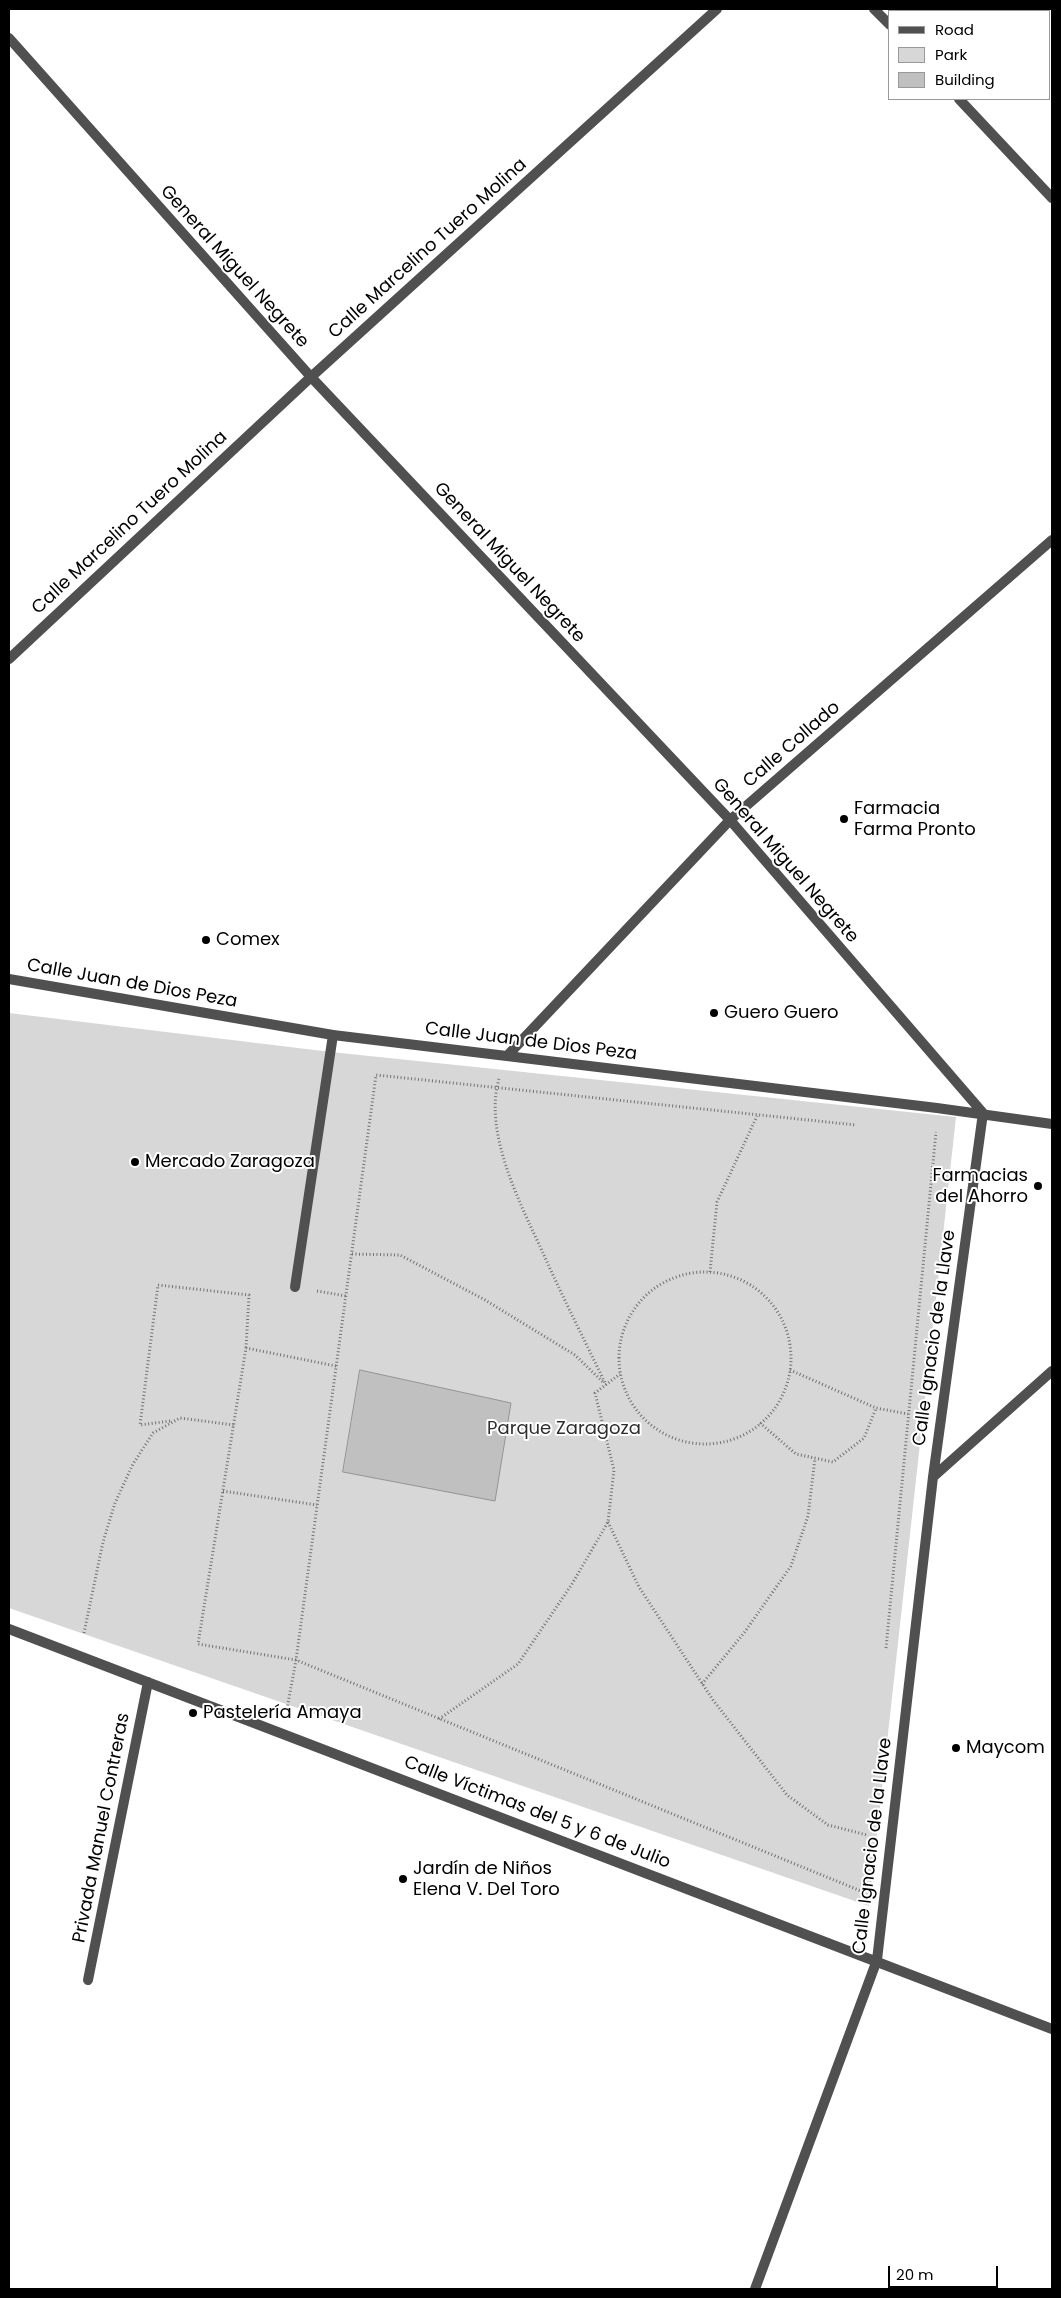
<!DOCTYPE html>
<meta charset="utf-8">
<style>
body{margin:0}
#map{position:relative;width:1061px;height:2298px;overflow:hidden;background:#fff;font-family:Poppins,sans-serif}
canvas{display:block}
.frame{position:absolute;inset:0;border:10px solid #000;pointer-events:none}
.legend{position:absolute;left:888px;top:10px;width:162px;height:90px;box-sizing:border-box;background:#fff;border:1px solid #999;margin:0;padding:6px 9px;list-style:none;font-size:15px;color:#000}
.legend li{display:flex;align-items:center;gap:10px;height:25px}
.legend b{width:25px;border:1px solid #999}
.scale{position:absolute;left:888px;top:2266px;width:110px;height:22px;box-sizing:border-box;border:2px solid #000;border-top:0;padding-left:6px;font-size:15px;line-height:18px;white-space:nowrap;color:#000;-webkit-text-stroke:4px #fff;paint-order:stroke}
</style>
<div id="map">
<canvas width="1061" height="2298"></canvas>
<div class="frame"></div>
<ul class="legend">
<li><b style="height:6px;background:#505050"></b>Road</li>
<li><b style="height:14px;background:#d7d7d7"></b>Park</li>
<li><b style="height:14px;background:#c0c0c0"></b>Building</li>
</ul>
<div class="scale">20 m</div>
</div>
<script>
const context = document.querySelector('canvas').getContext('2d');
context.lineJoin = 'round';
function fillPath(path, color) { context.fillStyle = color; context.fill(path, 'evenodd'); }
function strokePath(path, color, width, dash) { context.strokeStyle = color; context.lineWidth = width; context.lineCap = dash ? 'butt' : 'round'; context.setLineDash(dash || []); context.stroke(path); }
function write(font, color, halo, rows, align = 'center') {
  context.font = font + ' Poppins,sans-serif'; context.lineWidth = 4; context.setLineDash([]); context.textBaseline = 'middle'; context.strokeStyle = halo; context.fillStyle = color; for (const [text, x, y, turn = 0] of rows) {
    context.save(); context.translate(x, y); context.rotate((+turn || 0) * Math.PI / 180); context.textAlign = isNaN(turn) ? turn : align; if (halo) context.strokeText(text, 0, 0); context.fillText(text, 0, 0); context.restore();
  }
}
const green = new Path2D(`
 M9,1013L331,1052L956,1117L869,1906L9,1608Z`);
const building = new Path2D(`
 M360,1370L511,1403L495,1501L343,1472Z`);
const path = new Path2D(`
 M499,1079C483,1133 521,1205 543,1253C563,1298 585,1341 606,1385
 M352,1254L400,1255L485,1300L575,1355L604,1383
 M710,1272L717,1202L757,1116
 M619 1358a86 86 0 1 1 172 0a86 86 0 1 1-172 0Z
 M317,1291L346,1296
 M336,1366L246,1348L198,1644L296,1660L861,1891
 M790,1370L876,1408L908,1414
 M170,1421L140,1425L158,1285L249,1295L246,1348
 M760,1423L796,1454L833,1462L864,1438L876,1408
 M223,1491L317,1505
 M608,1522L639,1587L713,1700L787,1795L828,1825L867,1835
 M84,1633L103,1542L115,1503L133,1464L153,1433L180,1418L234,1425
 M886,1648L936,1132
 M702,1684L744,1633L791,1566L808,1516L815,1458
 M287,1709L296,1660L376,1075L856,1125
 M439,1719L518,1664L572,1584L608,1522L614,1470L595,1393L620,1374`);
const service = new Path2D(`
 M295,1287L333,1035`);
const minor = new Path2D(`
 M874,9L890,25
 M9,38L311,377L730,820L983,1113L933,1477L877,1960L755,2289
 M959,99L1052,198
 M9,659L311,377L717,9
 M9,979L333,1035L937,1108L1052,1124
 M507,1056L730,820L1052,540
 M933,1477L1052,1371
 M9,1629L1052,2029
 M88,1980L148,1682`);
const markers = [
 [844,819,5,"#000"],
 [206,940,5,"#000"],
 [714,1013,5,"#000"],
 [135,1162,5,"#000"],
 [1038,1186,5,"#000"],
 [193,1713,5,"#000"],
 [956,1748,5,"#000"],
 [403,1879,5,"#000"]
];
const streetNames = [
 ["Calle Marcelino Tuero Molina",428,249,-42],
 ["General Miguel Negrete",234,267,48],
 ["Calle Marcelino Tuero Molina",130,523,-43],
 ["General Miguel Negrete",509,563,47],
 ["Calle Collado",792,745,-41],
 ["General Miguel Negrete",785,861,49],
 ["Calle Juan de Dios Peza",132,984,10],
 ["Calle Juan de Dios Peza",531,1042,7],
 ["Calle Ignacio de la Llave",935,1338,-82],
 ["Calle Víctimas del 5 y 6 de Julio",537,1813,21],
 ["Privada Manuel Contreras",102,1828,-79],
 ["Calle Ignacio de la Llave",873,1846,-83]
];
const poiNames = [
 ["Farmacia",854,809],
 ["Farma Pronto",854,830],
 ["Comex",216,940],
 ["Guero Guero",724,1013],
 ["Mercado Zaragoza",145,1162],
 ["Farmacias",1028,1176,"right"],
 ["del Ahorro",1028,1197,"right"],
 ["Pastelería Amaya",203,1713],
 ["Maycom",966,1748],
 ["Jardín de Niños",413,1869],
 ["Elena V. Del Toro",413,1890]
];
const parkNames = [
 ["Parque Zaragoza",564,1429]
];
fillPath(green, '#d7d7d7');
fillPath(building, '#c0c0c0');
strokePath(building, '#949494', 1);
strokePath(path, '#727272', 3, [1, 2.5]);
strokePath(service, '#505050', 10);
strokePath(minor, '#505050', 10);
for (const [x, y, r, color] of markers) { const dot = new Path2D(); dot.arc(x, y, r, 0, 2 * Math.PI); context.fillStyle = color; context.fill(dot); strokePath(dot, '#fff', 2); }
write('18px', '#000', '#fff', streetNames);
write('18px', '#000', '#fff', poiNames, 'left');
write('18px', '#2e2e2e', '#fff', parkNames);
</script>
